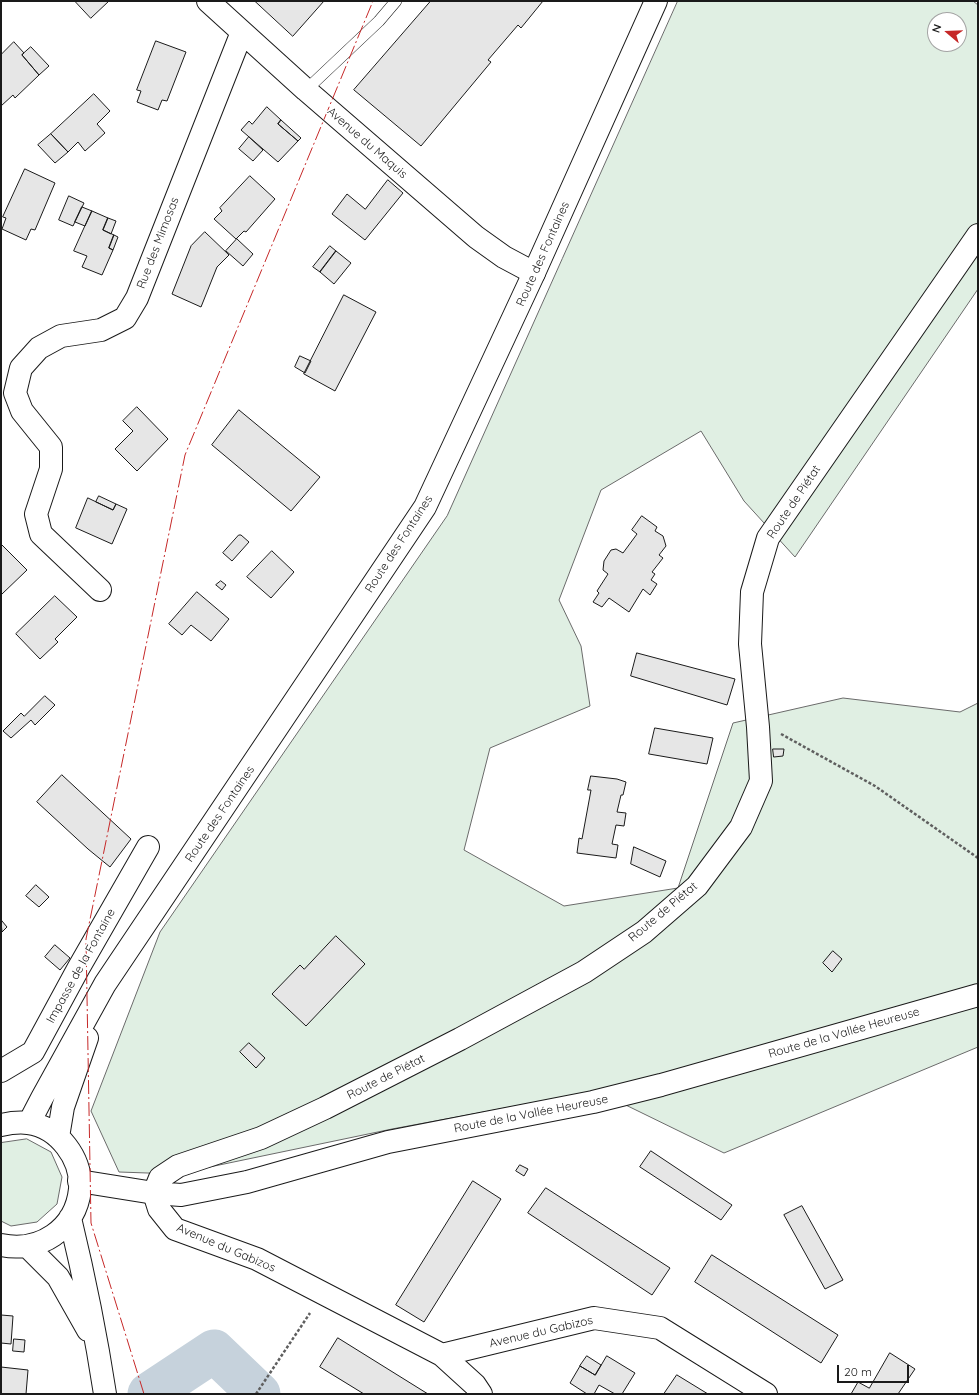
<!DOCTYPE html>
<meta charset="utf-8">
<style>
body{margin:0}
#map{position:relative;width:979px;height:1395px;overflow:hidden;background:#fff;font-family:Quicksand,sans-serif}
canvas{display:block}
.frame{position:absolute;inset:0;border:2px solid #1a1a1a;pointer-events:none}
.north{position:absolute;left:927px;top:12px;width:40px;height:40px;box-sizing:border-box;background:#fff;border:1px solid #a3a3a3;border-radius:50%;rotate:289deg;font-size:11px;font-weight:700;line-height:16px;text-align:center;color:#1a1a1a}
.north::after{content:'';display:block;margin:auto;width:14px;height:18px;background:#c62828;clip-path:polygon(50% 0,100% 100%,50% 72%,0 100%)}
.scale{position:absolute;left:837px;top:1365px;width:72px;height:18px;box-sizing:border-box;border:2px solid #1a1a1a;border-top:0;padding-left:5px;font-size:12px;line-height:14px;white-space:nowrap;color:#1a1a1a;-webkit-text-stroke:3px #fff;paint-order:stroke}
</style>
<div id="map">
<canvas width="979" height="1395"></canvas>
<div class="frame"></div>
<div class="north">N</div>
<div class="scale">20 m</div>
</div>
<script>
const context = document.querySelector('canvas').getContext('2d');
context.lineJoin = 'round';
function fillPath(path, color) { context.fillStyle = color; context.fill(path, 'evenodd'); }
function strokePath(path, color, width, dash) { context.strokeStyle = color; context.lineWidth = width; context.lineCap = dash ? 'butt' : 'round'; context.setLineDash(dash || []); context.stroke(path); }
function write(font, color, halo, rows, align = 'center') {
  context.font = font + ' Quicksand,sans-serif'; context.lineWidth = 3; context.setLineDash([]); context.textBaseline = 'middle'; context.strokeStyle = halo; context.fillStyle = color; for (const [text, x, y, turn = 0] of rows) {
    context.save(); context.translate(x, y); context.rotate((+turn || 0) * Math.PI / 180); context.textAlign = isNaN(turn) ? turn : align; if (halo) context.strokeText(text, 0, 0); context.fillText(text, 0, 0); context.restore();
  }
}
const green = new Path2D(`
 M678,1H973L978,5V289L795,557L744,501L701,431L601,490L559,600L581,646L590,706L490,748L464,850L564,906L678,888L733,723L843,698L960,712L978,703V1047L724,1153L597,1091L392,1129L176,1174L119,1172L91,1111L160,932L447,516ZM935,20H959V44H935Z
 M27,1139L51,1152L62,1177L57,1204L37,1222L11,1226L1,1221V1143Z`);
const river = new Path2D(`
 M149,1394L214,1351L259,1394`);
const building = new Path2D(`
 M75,1H109L91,18Z
 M255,1H324L293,36Z
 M431,1H543L521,28L518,25L488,60L491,62L421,146L354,90Z
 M156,41L186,52L167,101L162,100L158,110L137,102L141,91L137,90Z
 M14,42L24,53L22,55L39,75L15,98L13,95L1,106V55Z
 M31,47L49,66L39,75L22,55Z
 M94,94L110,111L97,124L105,133L85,151L78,142L68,152L51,134Z
 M267,107L281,120L278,124L298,141L278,162L241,130L249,121L252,124Z
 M281,120L301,138L298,141L278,124Z
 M51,134L68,152L55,163L38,145Z
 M249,137L263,150L253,161L239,149Z
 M25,169L55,183L35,230L31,229L26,240L2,229L6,218L3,217Z
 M250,176L275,199L246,232L244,231L236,239L214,219L222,211L220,208Z
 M388,180L403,193L365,240L332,214L347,194L365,209Z
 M69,196L84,203L73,226L59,220Z
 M82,207L92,211L85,226L75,222Z
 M92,211L108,218L103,230L114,235L109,248L113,250L102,275L82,267L87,256L74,251Z
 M108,218L116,221L111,234L103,230Z
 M205,232L229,255L217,267L201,307L172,294L191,246Z
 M114,235L118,237L113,250L109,248Z
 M237,239L253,254L243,266L226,251Z
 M330,246L336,251L320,272L313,267Z
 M336,251L351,263L334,284L320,272Z
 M344,295L376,312L335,391L304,374Z
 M300,356L311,361L305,373L295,367Z
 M137,407L168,439L137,471L115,449L133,431L123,421Z
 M239,410L320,477L291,511L212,445Z
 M99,496L116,504L113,510L96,502Z
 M88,498L113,510L116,504L127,509L112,544L76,528Z
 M642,516L657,527L655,531L663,536L666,546L659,555L663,558L652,572L655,574L651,580L657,584L650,595L643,589L629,612L609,598L602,607L593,602L599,593L597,591L608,574L603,570L604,561L611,550L616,549L623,553L637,534L632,530Z
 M239,535H241L249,542L232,561L223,553Z
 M1,544L27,570L1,595Z
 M272,551L294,572L271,598L247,577Z
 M221,581L226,585L222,590L216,585Z
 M197,592L229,619L211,641L191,625L182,635L169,624Z
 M55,596L77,617L55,639L58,642L40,659L16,634Z
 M637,653L735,679L727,705L631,676Z
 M45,696L55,705L35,725L31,720L11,738L3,731L21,713L24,716Z
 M655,728L713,738L707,764L649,754Z
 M773,749H784L783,756L774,757Z
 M62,775L131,839L110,867L88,849L37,802Z
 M591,776L617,779L626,782L623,795H621L617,812L626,813L624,826L616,825L612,844L618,845L616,858L577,853L579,838L582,839L591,790H588Z
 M634,847L666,861L660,877L631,864Z
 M36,885L49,897L39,907L26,896Z
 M2,921L7,927L2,932L1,922Z
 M336,936L365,964L306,1026L272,994L300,965L304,969Z
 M55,945L70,958L60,970L45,957Z
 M833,951L842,959L832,972L823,963Z
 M249,1043L265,1058L256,1068L240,1052Z
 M651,1151L732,1205L721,1220L640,1167Z
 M520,1165L528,1169L524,1176L516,1171Z
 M473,1181L501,1199L424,1322L396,1305Z
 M546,1188L670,1268L652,1295L528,1213Z
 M802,1206L843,1280L825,1289L784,1215Z
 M712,1255L838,1335L821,1363L695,1282Z
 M1,1315L13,1316L11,1344L1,1343Z
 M338,1338L428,1394H364L320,1367Z
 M14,1339L25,1340L24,1352L13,1351Z
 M890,1353L915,1369L898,1394H851L858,1382L869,1388Z
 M587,1356L601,1365L595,1375L580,1366Z
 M607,1356L635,1373L622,1394H615L599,1385L594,1394H587L570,1383L580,1366L595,1375Z
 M1,1367L28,1370L26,1394H1Z
 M677,1375L708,1394H664Z`);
const path = new Path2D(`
 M781,734L875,786L978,858
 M256,1394L310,1313`);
const lane = new Path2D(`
 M306,90L379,21L396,1`);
const street = new Path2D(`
 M208,1L306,90L476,237L504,257L534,273
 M100,590L41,534L36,514L51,469V447L22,411L15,393L21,368L39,348L61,336L101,330L125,318L137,298L242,32
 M1,1071L33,1052L78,969L148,847
 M154,1193L159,1209L175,1229L257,1259L442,1355L475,1385L481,1394
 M442,1355L594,1318L660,1328L766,1394`);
const secondary = new Path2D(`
 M79,1181L154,1193L181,1195L247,1182L388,1142L593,1102L661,1085L978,995
 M154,1193L160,1178L178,1166L261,1138L325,1108L460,1039L584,972L644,932L697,886L741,827L761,781L758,727L750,644L752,592L768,538L978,235`);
const primary = new Path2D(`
 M29,1123L42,1098L105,984L425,507L534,273L656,1
 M1,1125C10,1123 19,1122 28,1123C59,1127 82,1159 80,1189C76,1230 39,1253 1,1245
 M58,1137L63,1107L87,1038
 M70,1218C84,1276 96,1335 105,1394
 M27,1246L58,1277L88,1330`);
const power = new Path2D(`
 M144,1394L91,1223L86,939L185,455L373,1`);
const streetNames = [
 ["Avenue du Maquis",367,143,41],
 ["Rue des Mimosas",158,243,-69],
 ["Route des Fontaines",543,254,-66],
 ["Route de Piétat",794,502,-56],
 ["Route des Fontaines",399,544,-57],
 ["Route des Fontaines",220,814,-56],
 ["Route de Piétat",663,912,-40],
 ["Impasse de la Fontaine",81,966,-61],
 ["Route de la Vallée Heureuse",844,1033,-16],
 ["Route de Piétat",386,1077,-27],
 ["Route de la Vallée Heureuse",531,1114,-11],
 ["Avenue du Gabizos",226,1248,23],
 ["Avenue du Gabizos",541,1332,-13]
];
fillPath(green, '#e0efe3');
strokePath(green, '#6a6a6a', 1);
strokePath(river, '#c6d2dc', 43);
fillPath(building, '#e6e6e6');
strokePath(building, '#1a1a1a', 1);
strokePath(lane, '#1a1a1a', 12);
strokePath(street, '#1a1a1a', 24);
strokePath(secondary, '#1a1a1a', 24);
strokePath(primary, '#1a1a1a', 24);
strokePath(path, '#5f5f5f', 2.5, [3, 2]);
strokePath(lane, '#fff', 11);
strokePath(street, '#fff', 22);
strokePath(secondary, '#fff', 22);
strokePath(primary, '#fff', 22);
strokePath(power, '#c62828', 1, [14, 3, 2, 3]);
write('12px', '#1a1a1a', '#fff', streetNames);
</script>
